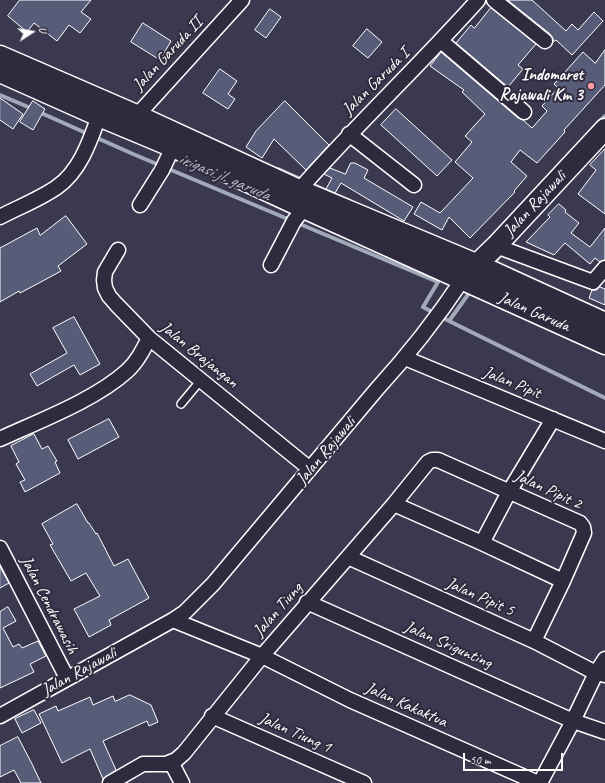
<!DOCTYPE html>
<style>
body{margin:0}
#map{position:relative;width:605px;height:783px;overflow:hidden;background:#3b394f;font-family:Caveat,sans-serif}
canvas{display:block}
.north{position:absolute;left:12px;top:12px;width:40px;height:40px;-webkit-text-stroke:3px #2f2a3d;paint-order:stroke;rotate:78deg;font-size:11px;font-weight:700;line-height:16px;text-align:center;color:#fff}
.north::after{content:'';display:block;margin:auto;width:14px;height:18px;background:#fff;clip-path:polygon(50% 0,100% 100%,50% 72%,0 100%)}
.scale{position:absolute;left:463px;top:753px;width:100px;height:18px;box-sizing:border-box;border:2px solid #fff;border-top:0;padding-left:5px;font-size:12px;line-height:14px;white-space:nowrap;color:#fff;-webkit-text-stroke:3px #2f2a3d;paint-order:stroke}
</style>
<div id="map">
<canvas width="605" height="783"></canvas>
<div class="north">U</div>
<div class="scale">50 m</div>
</div>
<script>
const context = document.querySelector('canvas').getContext('2d');
context.lineJoin = 'round';
function strokePath(path, color, width, dash) { context.strokeStyle = color; context.lineWidth = width; context.lineCap = dash ? 'butt' : 'round'; context.setLineDash(dash || []); context.stroke(path); }
function fillPath(path, color) { context.fillStyle = color; context.fill(path, 'evenodd'); }
function write(font, color, halo, rows, align = 'center') {
  context.font = font + ' Caveat,sans-serif'; context.lineWidth = 4; context.setLineDash([]); context.textBaseline = 'middle'; context.strokeStyle = halo; context.fillStyle = color; for (const [text, x, y, turn = 0] of rows) {
    context.save(); context.translate(x, y); context.rotate((+turn || 0) * Math.PI / 180); context.textAlign = isNaN(turn) ? turn : align; if (halo) context.strokeText(text, 0, 0); context.fillText(text, 0, 0); context.restore();
  }
}
const stream = new Path2D(`
 M0,95L33,109
 M39,112L133,154L438,282L423,307L449,321L605,398
 M597,124L605,116
 M278,169L350,201
 M492,266L501,254
 M449,321L472,289`);
const building = new Path2D(`
 M20,0H91L81,12L91,19L80,33L69,25L57,41L34,23L27,32L8,16Z
 M508,0H532L566,31L572,24L578,30L594,12L603,21L572,55L556,40L553,42V38L550,34Z
 M491,8L536,44L518,65L523,69L508,87L456,43L471,25L474,28Z
 M270,9L281,17L266,38L255,30Z
 M143,23L171,41L160,60L131,42Z
 M367,29L382,42L368,58L353,46Z
 M605,50V85L564,130L565,132L537,163L520,150L511,162L527,176L514,191L515,192L470,238L449,217L442,230L414,214L421,202L440,213L473,178L455,162L472,142L465,136L485,114L462,92L464,90L430,66L441,52L518,118L523,120L532,128L547,111L542,106L558,88L554,84L583,52L595,63Z
 M220,69L237,81L228,94L235,99L228,109L203,93Z
 M0,98L23,114L13,129L0,120Z
 M33,101L45,109L33,130L20,122Z
 M285,101L329,145L306,170L274,139L262,158L246,147L256,131Z
 M396,109L452,160L437,176L381,125Z
 M605,149V214L578,194L596,170L590,165Z
 M351,163H355L368,170L364,178L413,207L404,221L341,183L335,193L326,189L332,178L324,174L330,168L345,174Z
 M559,204L566,210L565,212L579,223L571,233L590,247L605,228V260L600,262L595,258L590,264L565,243L554,255L526,242L550,217L548,215Z
 M66,216L87,244L58,266L61,271L39,283L20,293L19,291L0,302V248L37,228L40,235Z
 M600,287L605,289V305L589,298L592,290H596Z
 M74,317L100,364L80,375L74,365L37,386L30,374L67,353L53,328Z
 M109,419L119,437L78,459L68,440Z
 M34,434L42,449L48,446L57,461L55,462L60,473L25,492L20,482L25,480L16,464L19,462L11,446Z
 M77,504L88,523H89L96,534L97,533L114,566L128,559L149,598L109,620L111,625L89,637L74,609L100,596L86,573L71,581L50,545L53,544L42,524Z
 M0,567L9,583L0,588Z
 M8,607L16,621L3,628L13,647L19,644L22,648L38,641L46,656L30,664L34,672L0,688V612Z
 M130,695L151,705L158,722L149,726L147,721L103,741L116,770L103,779L90,749L62,763L39,714L56,706L58,711L90,697L93,705L113,696L115,701Z
 M34,710L41,723L22,733L15,719Z
 M18,737L32,764L41,783H21L14,770L0,777V746Z`);
const service = new Path2D(`
 M181,404L201,380`);
const minor = new Path2D(`
 M494,0L545,41
 M441,41L524,112
 M132,121L242,0
 M349,134L414,185
 M299,190C357,124 420,65 478,0
 M140,205L162,170L173,147
 M0,217C19,207 40,199 57,187C80,171 90,141 99,116
 M496,246L593,282L605,268
 M118,250L105,272L104,280L105,288L109,296L116,304L149,338L310,469
 M271,265L294,221L304,208
 M405,358L605,441
 M0,439C39,421 95,400 127,371C137,362 143,350 149,338
 M394,504L482,543L563,581
 M482,543L509,492L553,419
 M0,548L67,678
 M348,557L534,641L596,673L605,675
 M307,602L573,721L605,732
 M173,620L262,656L350,700L538,783
 M0,716L173,620L185,612L213,584L377,389C409,354 437,318 463,279
 M212,716L364,783
 M171,762L182,783
 M110,783L143,764H166L176,760L184,753L262,656L394,504L428,462L432,460H438L580,523L583,527L584,533L563,581L534,641
 M540,783L573,721L596,673L605,659`);
const secondary = new Path2D(`
 M0,56L136,115L299,190L476,264L605,323
 M0,72L99,116L173,147L304,208L605,344
 M469,272L496,246L605,129`);
const markers = [
 [591,86,4,"#ff9aa2"]
];
const streetNames = [
 ["Jalan Garuda II",168,54,-47],
 ["Jalan Garuda I",376,82,-45],
 ["Jalan Rajawali",535,204,-47],
 ["Jalan Garuda",534,312,24],
 ["Jalan Brajangan",199,355,39],
 ["Jalan Pipit",512,383,22],
 ["Jalan Rajawali",326,451,-50],
 ["Jalan Pipit 2",548,490,25],
 ["Jalan Pipit 5",480,597,24],
 ["Jalan Cendrawasih",49,605,63],
 ["Jalan Tiung",278,610,-49],
 ["Jalan Srigunting",448,645,24],
 ["Jalan Rajawali",79,672,-29],
 ["Jalan Kakaktua",406,705,24],
 ["Jalan Tiung 1",295,733,24]
];
const poiNames = [
 ["Indomaret",583,76],
 ["Rajawali Km 3",583,96]
];
const waterNames = [
 ["irigasi jl. garuda",224,177,23]
];
strokePath(stream, '#a2a9b9', 4);
fillPath(building, '#575d78');
strokePath(building, '#fff', 1);
strokePath(service, '#fff', 10);
strokePath(minor, '#fff', 17);
strokePath(secondary, '#fff', 23);
strokePath(service, '#2f2a3d', 7);
strokePath(minor, '#2f2a3d', 14);
strokePath(secondary, '#2f2a3d', 20);
for (const [x, y, r, color] of markers) { const dot = new Path2D(); dot.arc(x, y, r, 0, 2 * Math.PI); context.fillStyle = color; context.fill(dot); strokePath(dot, '#2f2a3d', 1.5); }
write('17px', '#fff', '#2f2a3d', streetNames);
write('bold 17px', '#fff', '#2f2a3d', poiNames, 'right');
write('italic 18px', '#b2b8c4', '#2f2a3d', waterNames);
</script>
